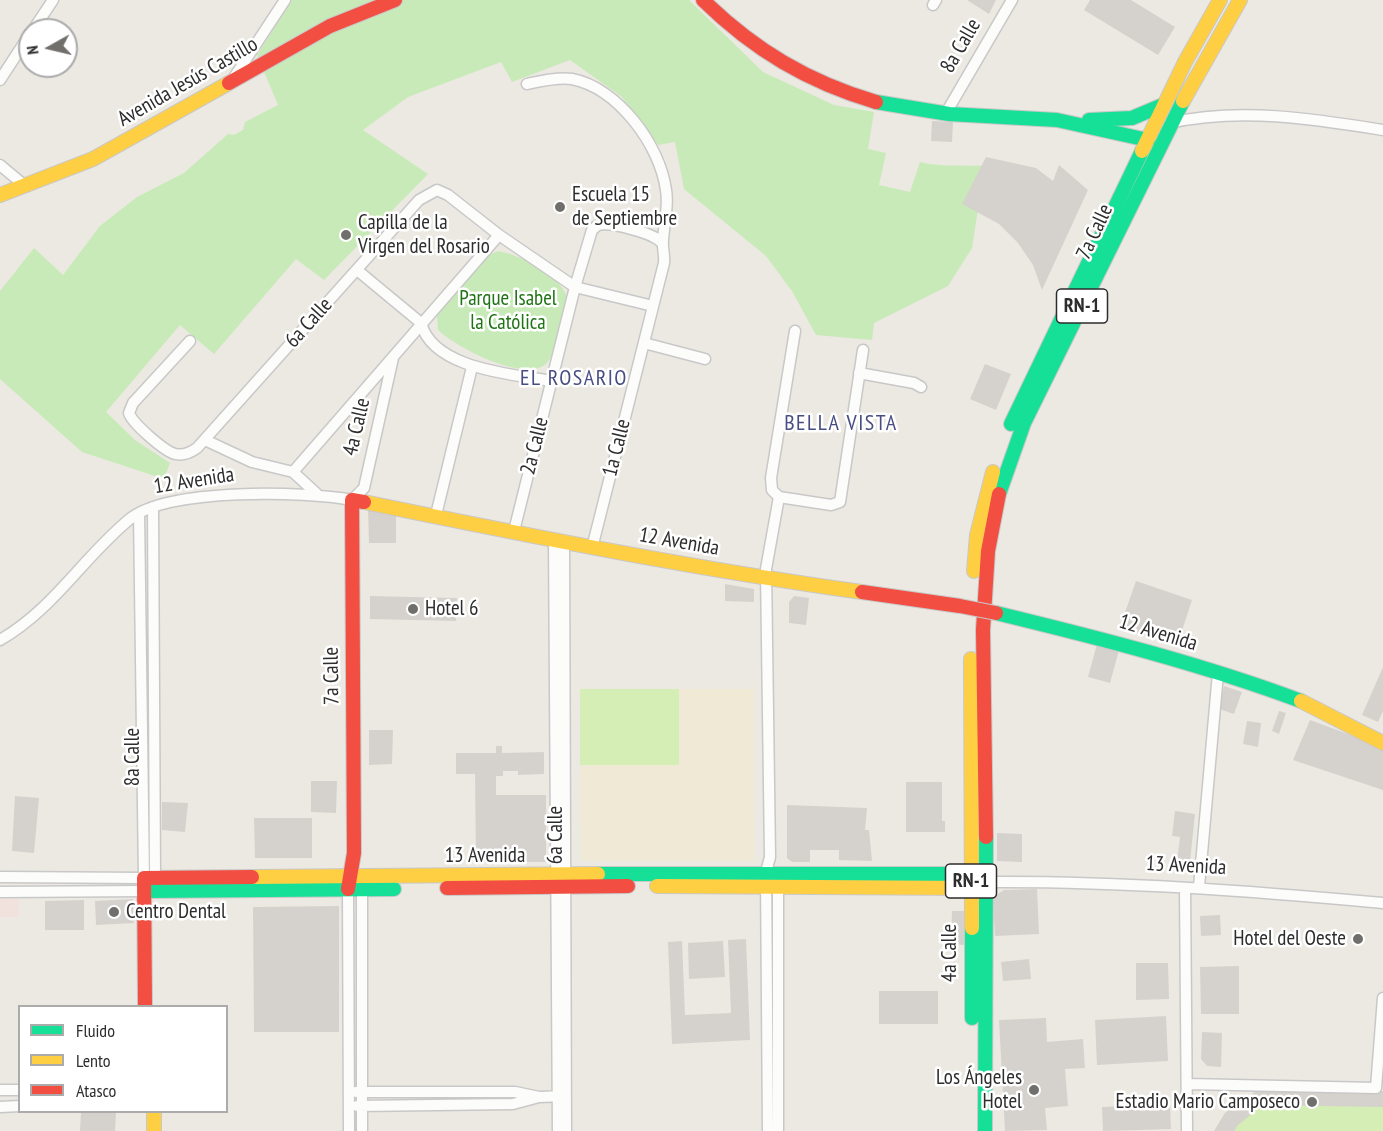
<!DOCTYPE html>
<meta charset="utf-8">
<style>
body{margin:0}
#map{position:relative;width:1383px;height:1131px;overflow:hidden;background:#ece9e2;font-family:"PT Sans Narrow",sans-serif}
canvas{display:block}
.legend{position:absolute;left:18px;top:1005px;width:210px;height:108px;box-sizing:border-box;background:#fff;border:2px solid #ababab;margin:0;padding:8px 10px;list-style:none;font-size:18px;color:#2d2d2d}
.legend li{display:flex;align-items:center;gap:12px;height:30px}
.legend b{width:30px;border:2px solid #ababab}
.north{position:absolute;left:18px;top:18px;width:60px;height:60px;box-sizing:border-box;background:#fff;border:2px solid #ababab;border-radius:50%;rotate:262deg;font-size:16px;font-weight:700;line-height:24px;text-align:center;color:#2d2d2d}
.north::after{content:'';display:block;margin:auto;width:21px;height:27px;background:#706f6c;clip-path:polygon(50% 0,100% 100%,50% 72%,0 100%)}
</style>
<div id="map">
<canvas width="1383" height="1131"></canvas>
<ul class="legend">
<li><b style="height:8px;background:#16e098"></b>Fluido</li>
<li><b style="height:8px;background:#ffcf43"></b>Lento</li>
<li><b style="height:8px;background:#f24e42"></b>Atasco</li>
</ul>
<div class="north">N</div>
</div>
<script>
const context = document.querySelector('canvas').getContext('2d');
context.lineJoin = 'round';
function fillPath(path, color) { context.fillStyle = color; context.fill(path, 'evenodd'); }
function strokePath(path, color, width, dash) { context.strokeStyle = color; context.lineWidth = width; context.lineCap = dash ? 'butt' : 'round'; context.setLineDash(dash || []); context.stroke(path); }
function write(font, color, halo, rows, align = 'center') {
  context.font = font + ' "PT Sans Narrow",sans-serif'; context.lineWidth = 5; context.setLineDash([]); context.textBaseline = 'middle'; context.strokeStyle = halo; context.fillStyle = color; for (const [text, x, y, turn = 0] of rows) {
    context.save(); context.translate(x, y); context.rotate((+turn || 0) * Math.PI / 180); context.textAlign = isNaN(turn) ? turn : align; if (halo) context.strokeText(text, 0, 0); context.fillText(text, 0, 0); context.restore();
  }
}
const education = new Path2D(`
 M580,689H754V861H581Z`);
const medical = new Path2D(`
 M0,898L19,899V917H0Z`);
const green = new Path2D(`
 M292,0H689L763,72L834,105L874,112L868,149L886,153L879,185L910,192L920,162C937,167 969,165 989,166L981,190L972,248L948,286L874,323L872,340L816,335L792,291L766,256L684,189L675,142L658,145L622,97L570,60L512,82L501,62L408,97L363,130L428,174L324,280L296,259L214,354L180,325L106,412L135,440L170,463L164,479L82,452L0,379V291L34,248L63,275L100,226L137,197L184,173L228,134L234,135L243,130L245,122L278,105L257,55Z
 M498,251C521,255 559,274 567,297C566,313 557,359 543,366C519,380 456,347 438,330L437,316L484,257Z`);
const pitch = new Path2D(`
 M580,689H679V765H580Z
 M1259,1089L1383,1091V1131H1214L1225,1113Z`);
const building = new Path2D(`
 M967,0H996L989,14Z
 M1090,0H1131L1175,27L1158,55L1084,10Z
 M932,121L953,122L952,142L931,141Z
 M986,157L1036,168L1053,181L1059,165L1088,190L1042,290L1033,265L1018,243L999,224L962,204Z
 M985,364L1011,374L996,410L970,399Z
 M368,508L396,511V543H369Z
 M1136,581L1192,600L1177,646L1120,627Z
 M725,584L754,589V602L725,601Z
 M370,596L457,598L456,621L370,619Z
 M794,596L809,598L806,625L789,623V602Z
 M1097,644L1119,650L1110,683L1088,677Z
 M1383,667V711L1378,722L1362,715Z
 M1224,686L1242,692L1234,714L1219,709Z
 M1279,711L1286,713L1279,734L1272,731Z
 M1310,720L1383,747V790L1293,760Z
 M1247,721L1261,723L1258,747L1243,744Z
 M369,730H393L392,764L369,765Z
 M496,746H502V753L544,752V774L518,775V771H503V776H496V795H546V862H476L475,774H456V753H496Z
 M311,781H337L336,813L311,812Z
 M906,782H942V821H945V832H906Z
 M15,796L39,798L34,853L12,851Z
 M162,802L188,803L185,832L162,830Z
 M787,805L867,808L865,830H869L872,861L839,860V850H810V862H792L787,858Z
 M1175,811L1195,814L1189,871L1176,870L1180,837L1172,836Z
 M254,818H312V858H255Z
 M997,833L1022,834V862L997,861Z
 M1037,889L1039,934L995,936L993,897L1004,890Z
 M133,899L134,923L96,925L95,901Z
 M84,900V930H45V901Z
 M339,906V1032H254L253,907Z
 M952,911H964V945L951,944Z
 M1220,915L1221,935L1201,936L1200,916Z
 M746,939L750,1040L672,1044L668,942L682,941L685,1015L731,1013L728,940Z
 M723,941L725,977L689,979L688,943Z
 M1029,959L1031,979L1003,981L1001,962Z
 M1136,963H1168L1169,999L1136,1000Z
 M1239,966V1014H1201L1200,967Z
 M879,991H938V1024H879Z
 M1166,1016L1168,1061L1097,1065L1095,1020Z
 M1046,1018L1047,1042L1083,1039L1085,1068L1065,1069L1068,1106L1045,1108L1047,1130L1005,1131L999,1020Z
 M1202,1032L1222,1033L1221,1067L1207,1066L1201,1059Z
 M1259,1089L1383,1091V1107L1263,1105L1238,1125L1234,1131H1214L1225,1113Z
 M1170,1104L1171,1129L1103,1131L1102,1107Z
 M81,1112L116,1113L115,1131H80Z`);
const street = new Path2D(`
 M933,5L936,0
 M33,30L53,0
 M235,76L285,0
 M0,80L30,34
 M527,84C541,81 557,77 572,79C618,88 660,145 666,190C669,206 664,223 663,240C662,248 665,255 664,263L592,548
 M946,113L1012,0
 M1170,123C1239,107 1314,119 1383,130
 M0,165L24,185
 M357,270L421,323C433,369 511,374 551,381
 M190,341L133,403L129,413C132,423 164,451 175,454C183,456 190,453 197,448L419,200L437,190L448,195L499,235L575,287L653,306
 M644,343L705,359
 M859,373L914,383L921,387
 M205,440L252,462L293,472L317,494
 M293,472L499,235
 M779,497L831,505L840,502L863,350
 M153,507L155,878
 M436,515L472,367
 M514,531L575,287L592,230L598,225C611,222 654,233 662,243
 M554,540L558,1131
 M564,542L566,1131
 M0,640C54,609 84,556 131,518C170,488 304,491 352,500L364,488L393,358
 M0,877L144,878L139,513
 M986,882C1119,881 1250,891 1383,903
 M1199,887L1218,673
 M1185,888L1187,1131
 M348,889L349,1131
 M0,892L144,891
 M1187,1084L1376,1088L1383,998
 M0,1090H20
 M356,1092H515L539,1097L565,1096
 M357,1106L513,1104L539,1097
 M0,1107L20,1106
 M362,1131V889
 M768,1131L766,872L770,857L766,569L779,497L772,490L771,478L795,331
 M778,1131V882`);
const fast = new Path2D(`
 M876,102L949,114L1057,120L1148,140
 M1089,120L1132,118L1163,105
 M1011,424L1142,151
 M999,494L1024,423L1183,101
 M996,613C1099,638 1202,664 1301,701
 M598,874H971
 M144,891L394,889
 M972,928V1018
 M985,1131L986,837`);
const slow = new Path2D(`
 M1183,101L1240,0
 M1142,151L1185,62L1220,0
 M0,195L93,159L229,83
 M364,502C530,536 695,569 862,592
 M974,571L977,535L993,472
 M971,659L972,928
 M1301,701L1383,743
 M252,877L598,874
 M657,886L971,888
 M154,1112V1131`);
const jam = new Path2D(`
 M703,0C754,50 808,82 876,102
 M229,83L330,26L395,0
 M862,592L960,606
 M986,837L983,630L988,551L999,494
 M447,888L628,886
 M348,889L354,853L352,500L364,502
 M145,1006L144,878L252,877`);
const jamBridge = new Path2D(`
 M960,606L996,613`);
const markers = [
 [560,207,6,"#706f6c"],
 [346,235,6,"#706f6c"],
 [413,609,6,"#706f6c"],
 [114,912,6,"#706f6c"],
 [1358,939,6,"#706f6c"],
 [1034,1090,6,"#706f6c"],
 [1312,1102,6,"#706f6c"]
];
const shields = [
 [1082,306,51],
 [971,881,51]
];
const shieldNames = [
 ["RN-1",1082,306],
 ["RN-1",971,881]
];
const streetNames = [
 ["8a Calle",961,46,-60],
 ["Avenida Jesús Castillo",188,82,-30],
 ["7a Calle",1095,232,-65],
 ["6a Calle",309,323,-48],
 ["4a Calle",357,427,-77],
 ["2a Calle",535,446,-76],
 ["1a Calle",617,448,-76],
 ["12 Avenida",194,481,-9],
 ["12 Avenida",679,542,10],
 ["12 Avenida",1158,633,17],
 ["7a Calle",332,676,-91],
 ["8a Calle",133,757,-90],
 ["6a Calle",556,835,-90],
 ["13 Avenida",485,856],
 ["13 Avenida",1186,866,3],
 ["4a Calle",950,953,-90]
];
const poiNames = [
 ["Escuela 15",572,195],
 ["de Septiembre",572,219],
 ["Capilla de la",358,223],
 ["Virgen del Rosario",358,247],
 ["Hotel 6",425,609],
 ["Centro Dental",126,912],
 ["Hotel del Oeste",1346,939,"right"],
 ["Los Ángeles",1022,1078,"right"],
 ["Hotel",1022,1102,"right"],
 ["Estadio Mario Camposeco",1300,1102,"right"]
];
const parkNames = [
 ["Parque Isabel",508,299],
 ["la Católica",508,323]
];
const neighbourhoodNames = [
 ["EL ROSARIO",574,379],
 ["BELLA VISTA",841,424]
];
fillPath(education, '#efe9d6');
fillPath(medical, '#f2e2de');
fillPath(green, '#c8eab8');
fillPath(pitch, '#d4eeb5');
fillPath(building, '#d5d2cd');
strokePath(street, '#c9c8c8', 13);
strokePath(fast, '#c9c8c8', 16);
strokePath(slow, '#c9c8c8', 16);
strokePath(jam, '#c9c8c8', 16);
strokePath(street, '#fcfcfb', 10);
strokePath(fast, '#16e098', 14);
strokePath(slow, '#ffcf43', 14);
strokePath(jam, '#f24e42', 14);
strokePath(jamBridge, '#c9c8c8', 16, []);
strokePath(jamBridge, '#f24e42', 14);
for (const [x, y, r, color] of markers) { const dot = new Path2D(); dot.arc(x, y, r, 0, 2 * Math.PI); context.fillStyle = color; context.fill(dot); strokePath(dot, '#fff', 2); }
for (const [x, y, w] of shields) { const box = new Path2D(); box.roundRect(x - w / 2, y - 17, w, 34, 4.5); context.fillStyle = '#fff'; context.fill(box); strokePath(box, '#2d2d2d', 1.5); }
write('bold 20px', '#2d2d2d', null, shieldNames);
write('21px', '#2d2d2d', '#fff', streetNames);
write('21px', '#2d2d2d', '#fff', poiNames, 'left');
write('21px', '#1f7314', '#fff', parkNames);
context.letterSpacing = '1.5px';
write('22px', '#484d83', '#fff', neighbourhoodNames);
context.letterSpacing = '0px';
</script>
